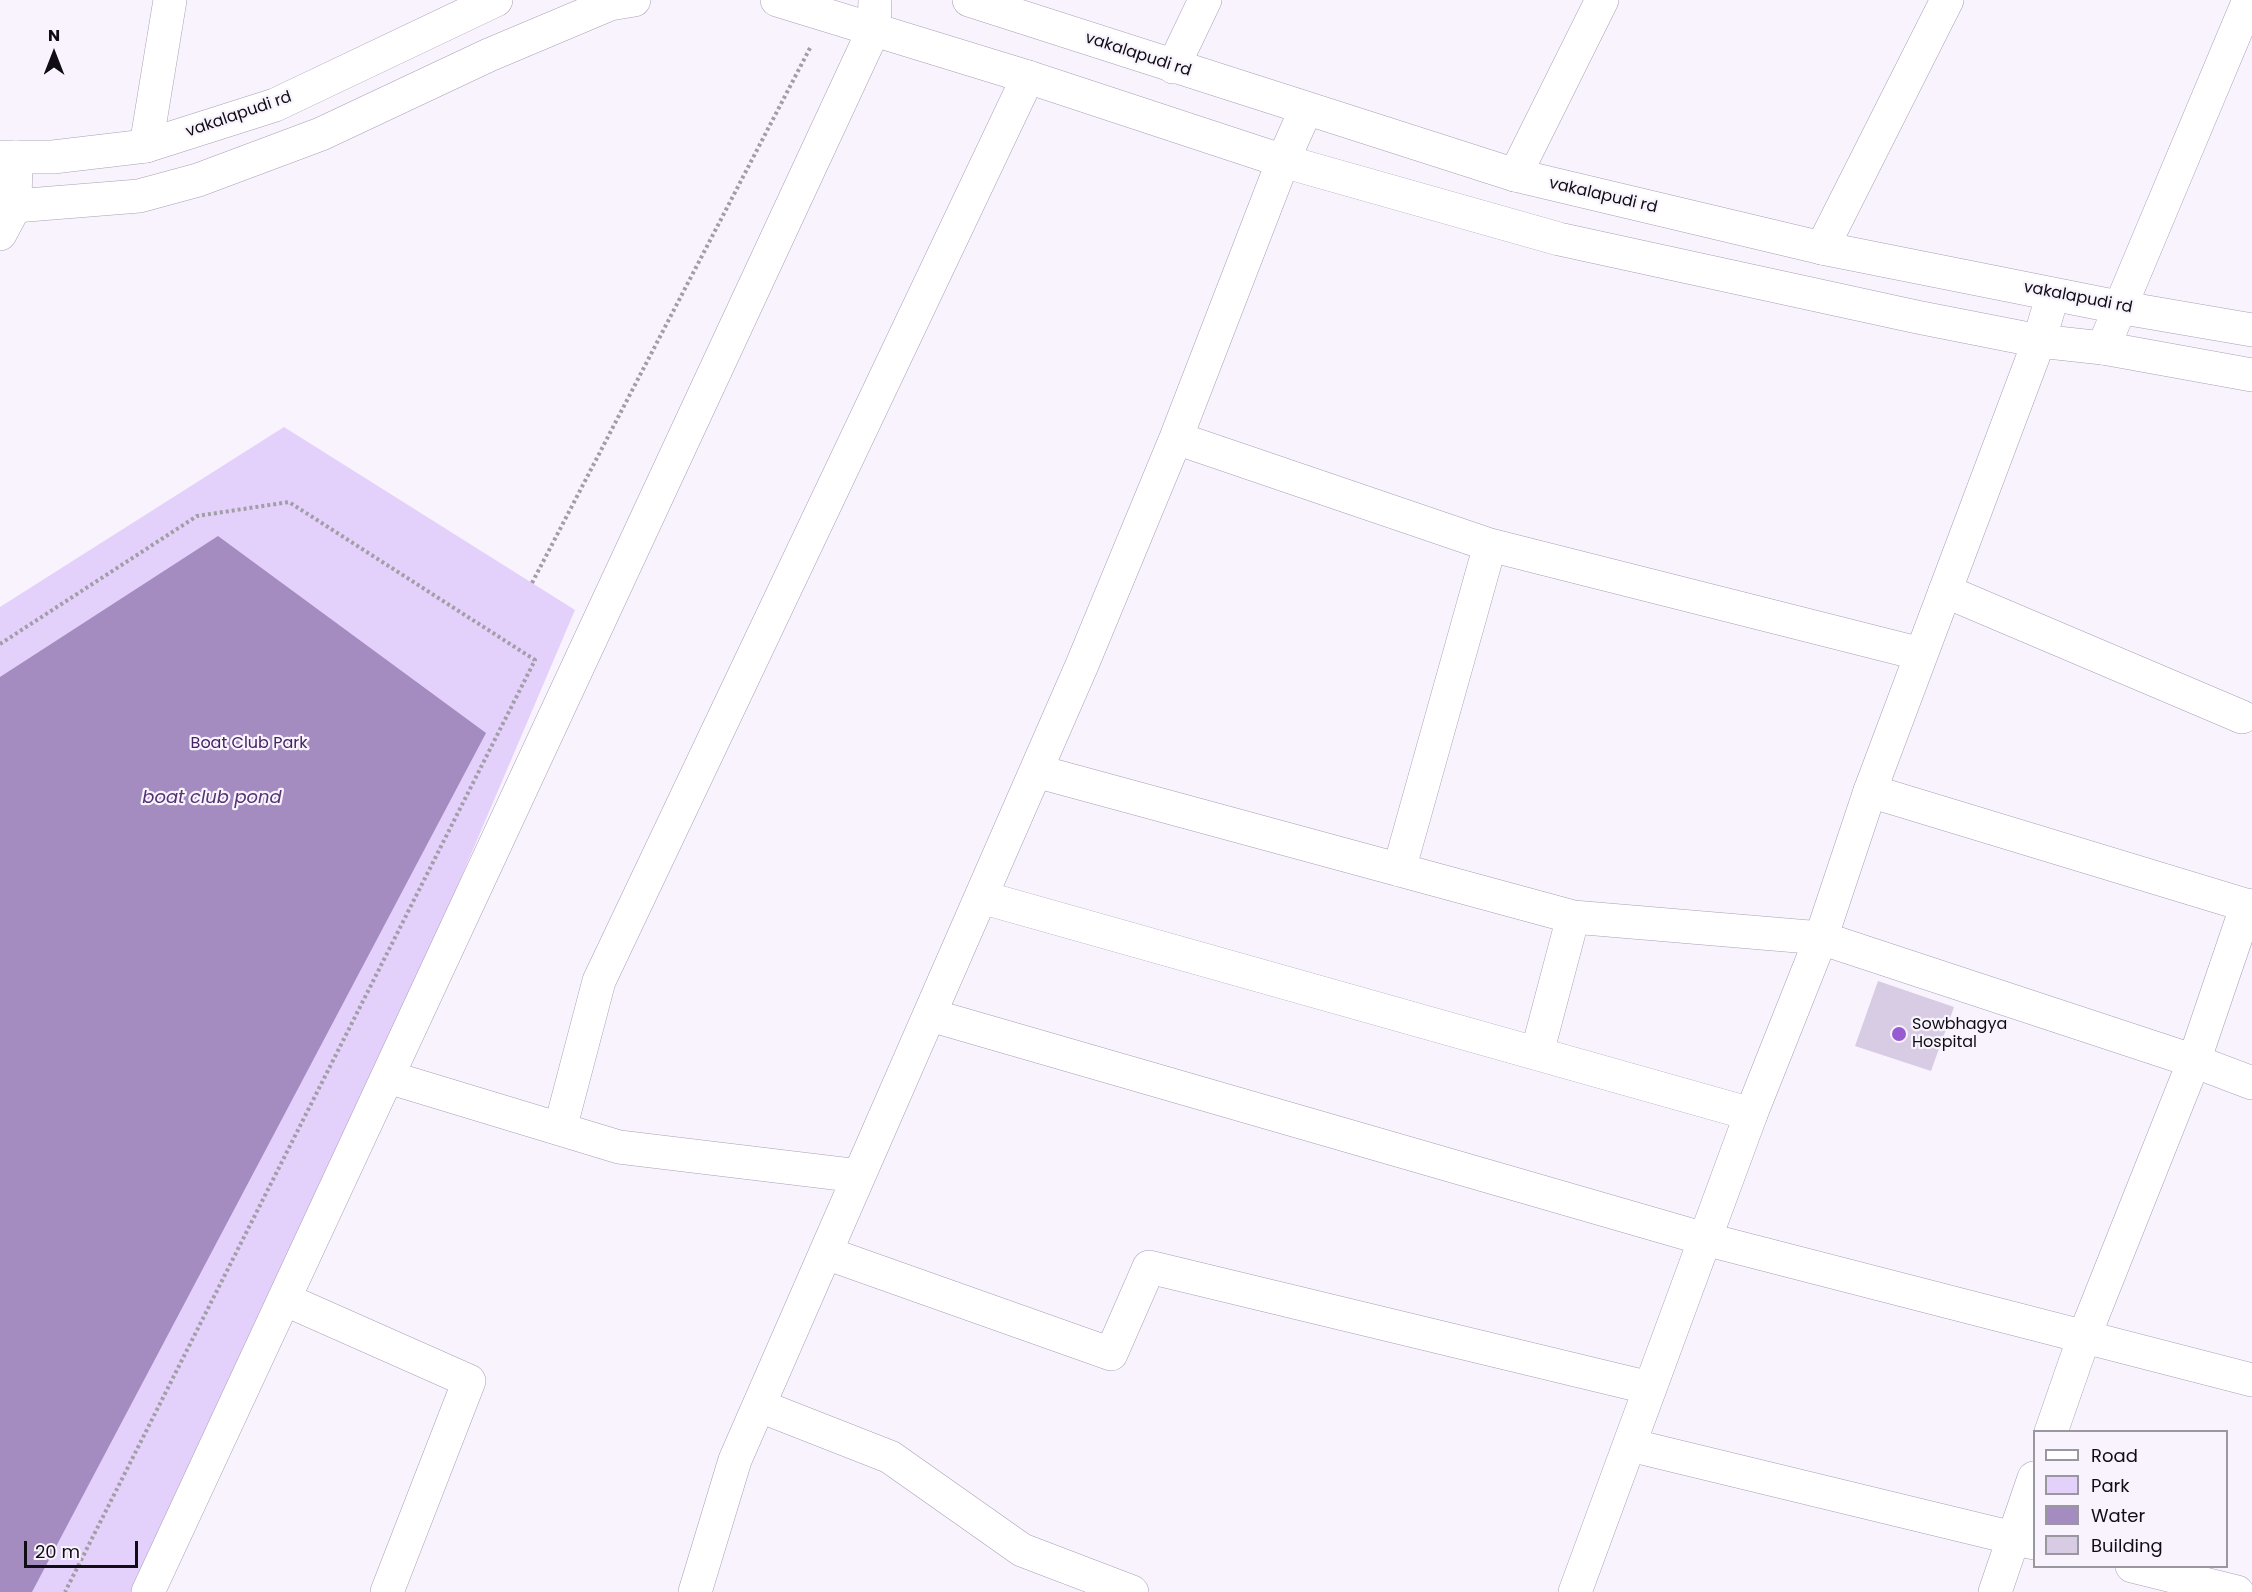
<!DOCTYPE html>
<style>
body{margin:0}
#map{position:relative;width:2252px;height:1592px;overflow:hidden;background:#f8f3fd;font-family:Poppins,sans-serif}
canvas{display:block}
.legend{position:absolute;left:2033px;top:1430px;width:195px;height:138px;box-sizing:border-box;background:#f8f3fd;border:2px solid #9b97a0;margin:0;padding:8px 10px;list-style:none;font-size:18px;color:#100d15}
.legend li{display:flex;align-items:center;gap:12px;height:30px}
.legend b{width:30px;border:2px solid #9b97a0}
.north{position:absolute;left:24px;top:24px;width:60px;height:60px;-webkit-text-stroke:4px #f8f3fd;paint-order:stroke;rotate:0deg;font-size:16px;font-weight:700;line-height:24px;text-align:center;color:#100d15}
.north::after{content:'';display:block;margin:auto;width:21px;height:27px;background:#100d15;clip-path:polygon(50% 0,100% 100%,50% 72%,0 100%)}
.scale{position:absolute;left:24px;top:1541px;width:114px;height:27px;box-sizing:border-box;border:3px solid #100d15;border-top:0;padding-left:8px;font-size:18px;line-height:21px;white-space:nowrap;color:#100d15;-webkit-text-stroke:4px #f8f3fd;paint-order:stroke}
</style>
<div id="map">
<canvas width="2252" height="1592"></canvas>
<ul class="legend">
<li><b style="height:8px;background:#fff"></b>Road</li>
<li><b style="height:16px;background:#e4d1fb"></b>Park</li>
<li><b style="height:16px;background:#a48bc0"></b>Water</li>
<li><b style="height:16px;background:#d7cce4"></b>Building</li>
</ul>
<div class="north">N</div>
<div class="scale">20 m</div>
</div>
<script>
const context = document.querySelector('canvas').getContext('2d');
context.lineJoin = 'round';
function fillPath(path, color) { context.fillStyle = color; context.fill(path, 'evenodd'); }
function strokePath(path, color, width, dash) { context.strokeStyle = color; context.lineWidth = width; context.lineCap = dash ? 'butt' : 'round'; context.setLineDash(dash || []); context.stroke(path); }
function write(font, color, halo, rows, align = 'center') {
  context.font = font + ' Poppins,sans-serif'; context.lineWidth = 4.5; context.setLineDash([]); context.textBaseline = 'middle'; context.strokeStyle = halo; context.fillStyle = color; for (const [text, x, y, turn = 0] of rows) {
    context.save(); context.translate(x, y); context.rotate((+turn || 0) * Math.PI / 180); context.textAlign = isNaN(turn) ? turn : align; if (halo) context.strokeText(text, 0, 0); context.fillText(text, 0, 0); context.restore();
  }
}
const green = new Path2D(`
 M284,427L575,610L388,1049L147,1592H0V607Z`);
const water = new Path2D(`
 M218,536L486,733L32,1592H0V677Z`);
const building = new Path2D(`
 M1878,981L1954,1007L1931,1071L1855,1046Z`);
const path = new Path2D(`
 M532,583L810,48
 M0,644L197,516L289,502L535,660L65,1592`);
const street = new Path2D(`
 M1173,67L1205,0
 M146,146L170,0
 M1515,175L1602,0
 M0,234L15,206L16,157
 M1822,248L1947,0
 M2103,348L2249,0
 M1176,438L1490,545L1921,654
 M1945,591L2242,717
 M1036,771L1573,917L1821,938L2194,1061L2252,1083
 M1870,791L2252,907
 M1399,870L1490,545
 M981,897L1751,1114
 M930,1015L1705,1239L2252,1380
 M1537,1053L1573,917
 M388,1077L619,1147L859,1176
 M560,1129L599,981L1028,77
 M826,1253L1111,1354L1149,1267L1650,1388
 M284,1299L469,1381L387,1592
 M760,1406L890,1457L1022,1550L1132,1592
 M2051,1432L2084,1337L2194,1061L2247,905
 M1630,1445L2034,1543
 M2132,1566L2237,1592
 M148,1592L874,29L875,0
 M695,1592L735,1460L1082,665L1176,438L1283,161L1306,109
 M1995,1592L2034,1478`);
const secondary = new Path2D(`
 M777,0L1028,77L1283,161L1559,239L1917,317L2039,341L2103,348L2252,375
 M969,0L1515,175L1822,248L2118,307L2252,330
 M0,157H53L146,146L275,105L496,0
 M0,205L15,206L139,196L198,180L321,134L489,55L610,4L634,0
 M1575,1592L1751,1114L1821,938L1870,791L2039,341L2053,294`);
const markers = [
 [1899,1034,8,"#985ad0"]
];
const streetNames = [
 ["vakalapudi rd",1138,55,18],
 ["vakalapudi rd",239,115,-19],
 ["vakalapudi rd",1603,196,13],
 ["vakalapudi rd",2078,298,11]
];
const parkNames = [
 ["Boat Club Park",249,744]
];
const poiNames = [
 ["Sowbhagya",1912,1025],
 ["Hospital",1912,1043]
];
const waterNames = [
 ["boat club pond",212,798]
];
fillPath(green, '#e4d1fb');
fillPath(water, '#a48bc0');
fillPath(building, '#d7cce4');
strokePath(street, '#aa9fb7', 34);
strokePath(secondary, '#aa9fb7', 34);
strokePath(path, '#a29ea7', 4, [3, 3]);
strokePath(street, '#fff', 33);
strokePath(secondary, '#fff', 33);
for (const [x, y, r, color] of markers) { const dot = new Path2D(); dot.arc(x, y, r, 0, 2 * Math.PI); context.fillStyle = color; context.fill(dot); strokePath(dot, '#f8f3fd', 2); }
write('16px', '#100d15', '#f8f3fd', streetNames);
write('16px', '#452363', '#f8f3fd', parkNames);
write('16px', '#100d15', '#f8f3fd', poiNames, 'left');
write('italic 18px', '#543273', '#f8f3fd', waterNames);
</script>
